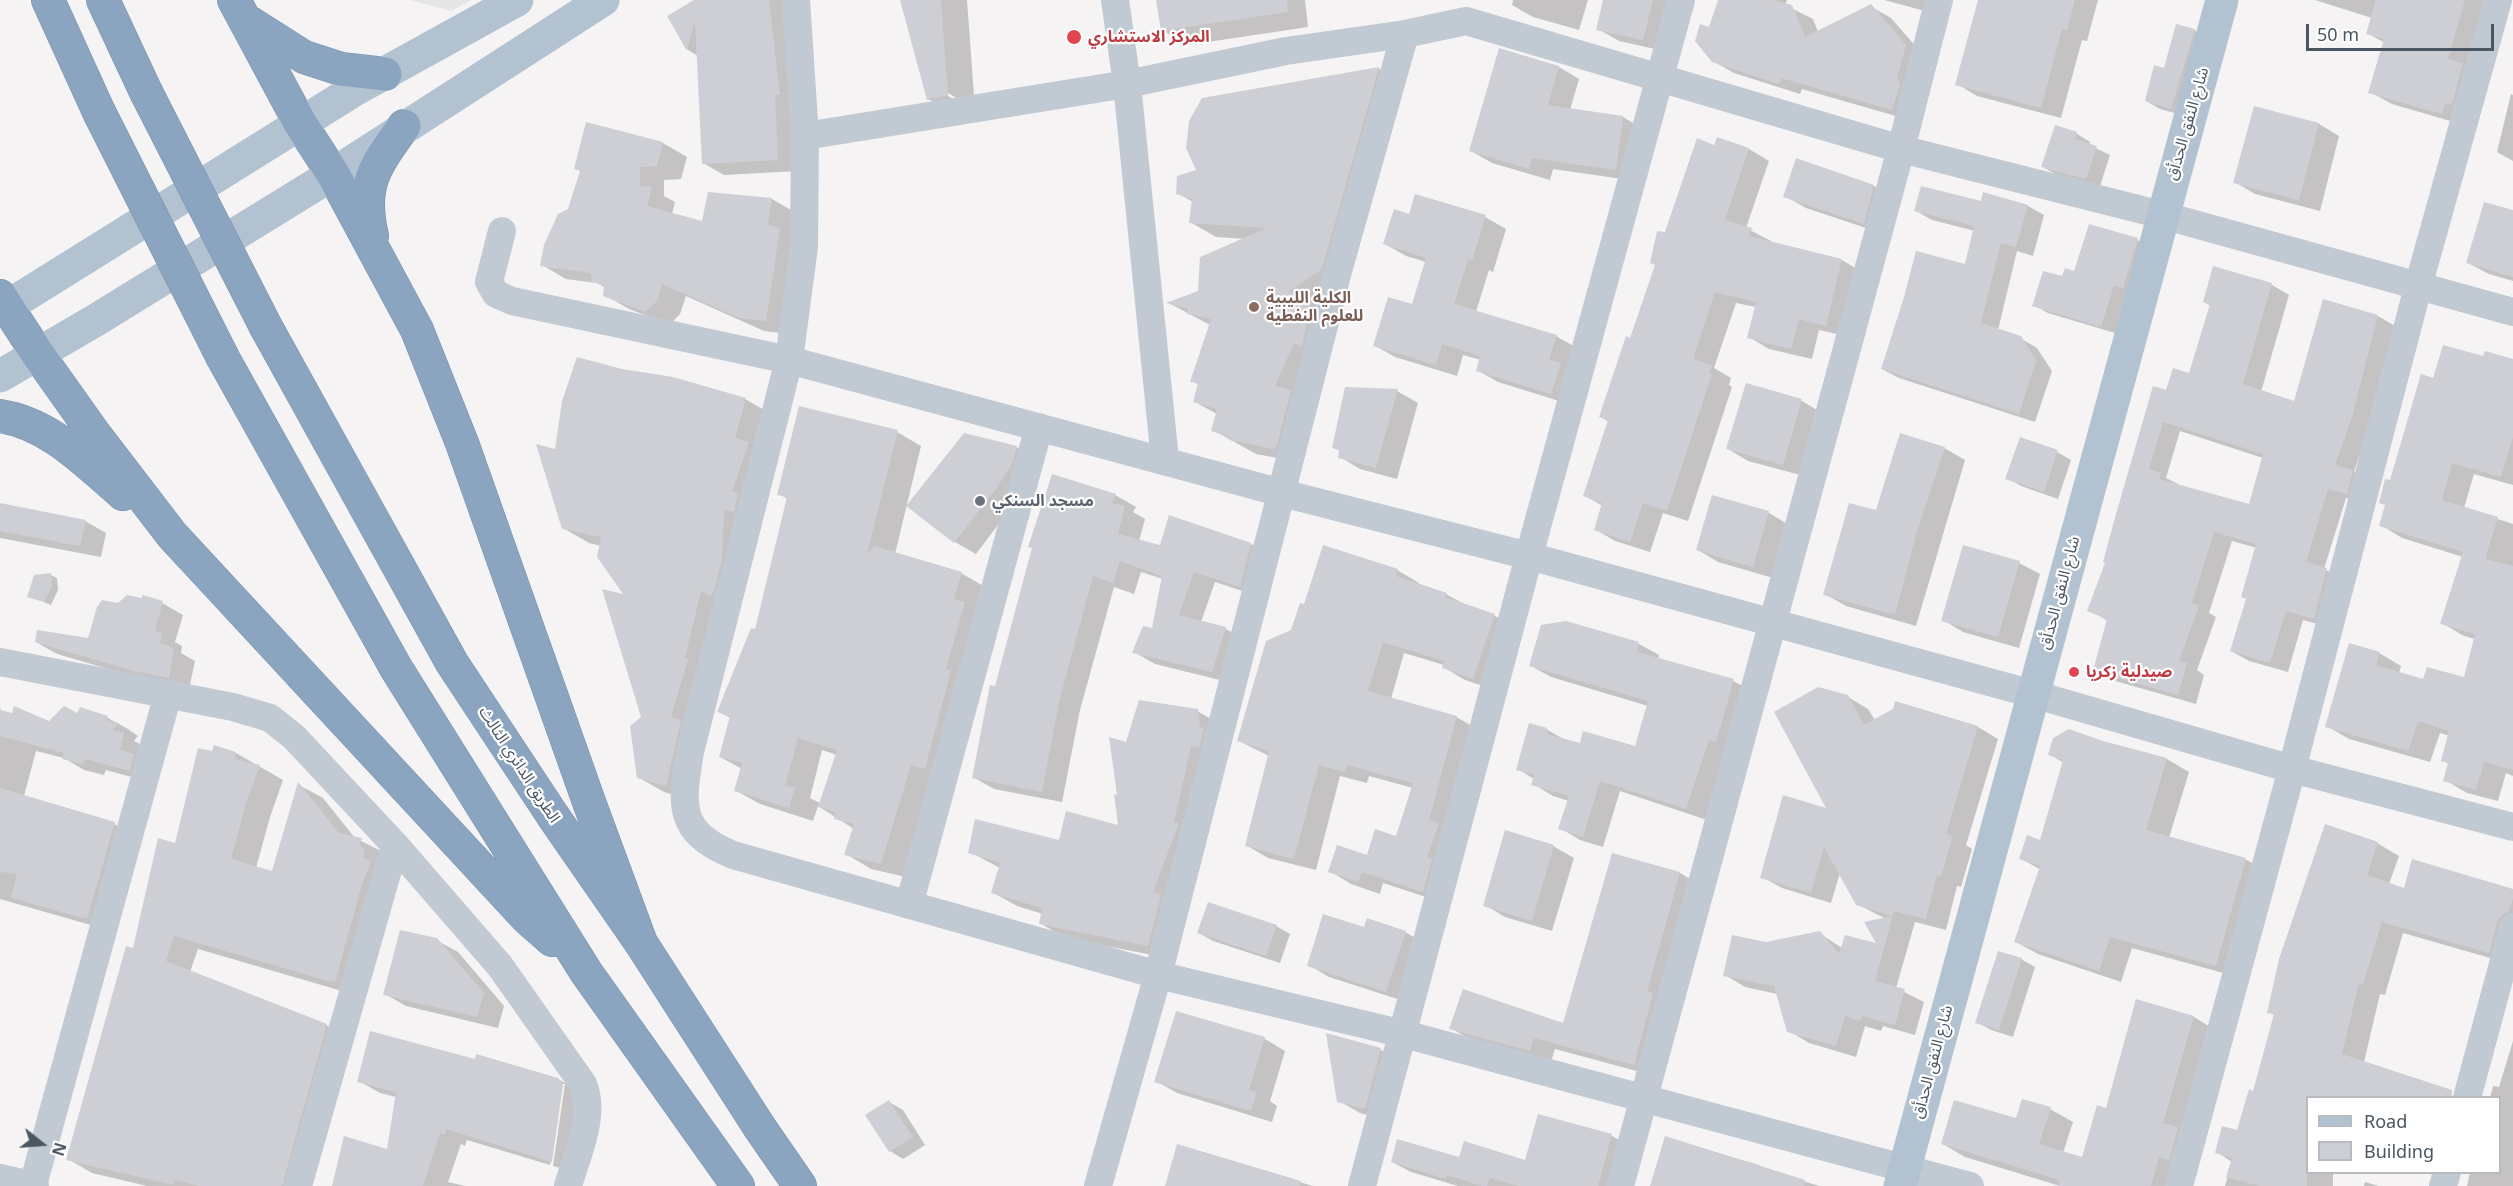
<!DOCTYPE html>
<meta charset="utf-8">
<style>
body{margin:0}
#map{position:relative;width:2513px;height:1186px;overflow:hidden;background:#f5f3f3;font-family:"Noto Sans",sans-serif}
canvas{display:block}
.legend{position:absolute;left:2306px;top:1096px;width:195px;height:78px;box-sizing:border-box;background:#fff;border:2px solid #b7bbc0;margin:0;padding:8px 10px;list-style:none;font-size:18px;color:#4a5661}
.legend li{display:flex;align-items:center;gap:12px;height:30px}
.legend b{width:30px;border:2px solid #b7bbc0}
.north{position:absolute;left:12px;top:1114px;width:60px;height:60px;-webkit-text-stroke:4px #fff;paint-order:stroke;rotate:107deg;font-size:16px;font-weight:700;line-height:24px;text-align:center;color:#4a5661}
.north::after{content:'';display:block;margin:auto;width:21px;height:27px;background:#4a5661;clip-path:polygon(50% 0,100% 100%,50% 72%,0 100%)}
.scale{position:absolute;left:2306px;top:24px;width:188px;height:27px;box-sizing:border-box;border:3px solid #4a5661;border-top:0;padding-left:8px;font-size:18px;line-height:21px;white-space:nowrap;color:#4a5661;-webkit-text-stroke:4px #fff;paint-order:stroke}
</style>
<div id="map">
<canvas width="2513" height="1186"></canvas>
<ul class="legend">
<li><b style="height:8px;background:#b3c2d1"></b>Road</li>
<li><b style="height:16px;background:#cdcfd5"></b>Building</li>
</ul>
<div class="north">N</div>
<div class="scale">50 m</div>
</div>
<script>
const context = document.querySelector('canvas').getContext('2d');
context.lineJoin = 'round';
function fillPath(path, color) { context.fillStyle = color; context.fill(path, 'evenodd'); }
function strokePath(path, color, width, dash) { context.strokeStyle = color; context.lineWidth = width; context.lineCap = dash ? 'butt' : 'round'; context.setLineDash(dash || []); context.stroke(path); }
function write(font, color, halo, rows, align = 'center') {
  context.font = font + ' "Noto Sans","Noto Sans Arabic",sans-serif'; context.lineWidth = 4.5; context.setLineDash([]); context.textBaseline = 'middle'; context.strokeStyle = halo; context.fillStyle = color; for (const [text, x, y, turn = 0] of rows) {
    context.save(); context.translate(x, y); context.rotate((+turn || 0) * Math.PI / 180); context.textAlign = isNaN(turn) ? turn : align; if (halo) context.strokeText(text, 0, 0); context.fillText(text, 0, 0); context.restore();
  }
}
const education = new Path2D(`
 M410,0H472L451,11Z`);
const shadow = new Path2D(`
 M698,0H788L798,171L724,175L703,163L698,56L688,50L669,16Z
 M901,0H967L975,109L948,93V96L973,111L955,114L928,99Z
 M1158,0H1305L1308,27L1188,45L1162,30Z
 M1513,0H1588L1579,30L1533,17L1512,5Z
 M1605,0H1676L1664,51L1619,41L1598,29Z
 M1719,0H1787L1785,5L1813,19L1818,32L1870,6L1891,18L1926,58L1913,121L1802,89L1800,94L1734,73L1713,61L1710,29Z
 M1884,0H1928L1925,11Z
 M1979,0H2098L2087,41L2082,40L2061,118L1977,96L1957,84Z
 M2315,0H2495L2464,125L2392,104L2370,92L2385,43L2367,33L2372,18Z
 M2194,30L2208,38L2185,116L2160,109L2146,101Z
 M1500,50L1559,67L1579,79L1570,110L1623,117L1643,129L1636,181L1553,169L1550,180L1492,163L1471,151Z
 M1378,68L1403,83L1299,462L1256,454L1213,430L1217,414L1195,402L1199,385L1192,381L1210,325L1169,303L1199,292L1246,239L1216,237L1190,222L1193,202L1177,193L1198,170Z
 M2511,94L2513,95V161L2497,152Z
 M2255,108L2319,124L2339,136L2320,211L2255,194L2235,182Z
 M587,124L663,143L687,157L681,179L664,180V196L675,202L672,214L703,222L772,199L796,213L790,334L764,331L686,296L680,314L670,324L629,309L605,295L606,288L597,283L566,279L542,265L569,210L581,172L576,168Z
 M2056,127L2077,134L2090,142L2089,145L2110,155L2100,186L2057,175L2043,167Z
 M1715,146L1749,149L1769,161L1746,228L1771,241L1770,243L1842,260L1862,272L1846,336L1819,330L1812,359L1769,349L1749,337L1756,307L1736,303L1714,368L1731,378L1729,385L1732,387L1688,521L1663,513L1650,552L1615,541L1595,529L1603,506L1585,496L1609,422L1601,417L1631,340L1666,234Z
 M1874,186L1894,198L1884,234L1806,208L1785,196Z
 M1982,203L2028,206L2044,215L2033,256L2017,251L1998,330L2020,338L2037,348L2052,371L2035,422L1899,378L1882,369L1966,265L1975,231L1932,220L1916,211Z
 M2513,211V281L2489,274L2468,263Z
 M1410,216L1485,217L1506,229L1493,272L1489,270L1476,312L1556,336L1577,348L1572,405L1498,382L1477,370L1481,360L1463,355L1457,376L1395,357L1374,345L1413,306L1426,262L1406,256L1385,244Z
 M2137,240L2151,248L2115,333L2048,313L2034,305L2063,278Z
 M2214,268L2272,285L2289,295L2261,392L2295,403L2324,301L2378,316L2395,326L2368,430L2354,472L2370,481L2364,503L2346,498L2324,569L2344,580L2332,628L2303,620L2288,672L2249,661L2231,651L2247,599L2257,548L2232,541L2209,613L2216,617L2197,670L2204,675L2196,704L2112,680L2094,670L2108,621L2089,610L2167,392L2190,375L2211,306L2204,302ZM2180,431L2263,458L2250,506L2177,486L2178,484L2166,478Z
 M2484,358L2513,361V485L2474,474L2464,508L2513,524V776L2506,773L2498,801L2467,793L2445,780L2450,764V736L2440,733L2430,762L2349,739L2327,726L2379,653L2401,666L2399,673L2424,681L2465,679L2475,639L2464,636L2442,623L2463,557L2402,538L2381,525L2391,482L2434,380Z
 M1747,385L1802,401L1822,413L1804,476L1748,461L1728,449Z
 M1397,391L1418,403L1397,479L1360,469L1340,457V451L1333,447Z
 M745,399L771,414L691,800L664,792L638,777L643,717L626,596L601,546L589,543L563,528L556,451Z
 M897,432L921,446L895,554L961,573L985,587L906,877L871,869L846,854L854,829L818,806L813,821L760,804L735,790L742,769L720,757L731,718L719,712L756,631L788,499L779,494ZM822,750L837,755L820,803L810,798Z
 M1016,447L1037,459L1016,501L976,554L955,542L908,506Z
 M1944,448L1965,460L1916,626L1846,606L1825,594L1877,512Z
 M2057,452L2071,460L2058,499L2021,486L2007,478Z
 M1115,495L1136,507L1133,512L1145,519L1139,541L1161,547L1170,517L1251,544L1272,556L1261,597L1215,582L1201,622L1226,629L1246,640L1232,683L1155,664L1134,652L1153,630L1163,579L1141,572L1134,594L1114,587L1080,710L1062,802L994,789L973,777L996,688Z
 M1713,497L1769,513L1789,525L1773,578L1718,562L1698,550Z
 M0,505L85,521L106,533L101,557L0,538Z
 M2019,563L2040,574L2019,648L1963,632L1943,620Z
 M1397,570L1419,583L1418,585L1446,594L1466,605L1495,616L1516,628L1495,690L1465,680L1443,667L1444,665L1404,653L1391,699L1456,717L1478,729L1444,903L1383,883L1380,894L1351,884L1330,871L1368,857L1397,838L1413,788L1369,776L1367,783L1340,776L1316,870L1268,858L1246,845L1269,756L1239,741L1305,606Z
 M51,575L57,578L58,590L51,605L29,596Z
 M162,603L183,615L175,642L182,646L181,653L195,661L189,689L153,682L57,654L36,642L89,639L118,604Z
 M1566,623L1639,644L1659,655L1658,660L1733,681L1754,692L1707,820L1620,791L1603,847L1580,840L1560,828L1569,801L1553,796L1533,784L1534,779L1518,769L1546,729L1567,741L1581,745L1636,748L1648,706L1551,677L1531,666Z
 M1848,697L1868,709L1875,720L1978,727L1998,739L1966,845L1972,849L1961,887L1957,886L1946,930L1915,922L1896,988L1924,1002L1915,1035L1883,1026L1881,1031L1865,1026L1856,1057L1809,1043L1789,1031L1777,994L1745,987L1725,975L1766,944L1819,933L1842,948L1879,946L1886,919L1857,904L1840,873L1831,903L1782,888L1762,877L1829,810Z
 M0,708L1,711L50,723L78,715L81,709L108,718L128,729L138,736L134,741L144,746L150,782L106,770L104,775L84,770L64,758L36,751L24,796L114,824L135,835L108,930L0,899Z
 M1197,711L1222,725L1173,959L1065,938L1040,923L1043,914L1017,906L992,892L1000,868L970,852L1060,842L1120,827L1119,797L1127,743Z
 M2102,743L2167,759L2189,772L2169,838L2245,859L2267,872L2238,977L2132,948L2121,982L2038,954L2016,942L2041,870L2020,858L2041,842L2064,763L2049,754Z
 M236,753L283,780L270,817L256,868L273,873L299,785L323,798L355,838L385,853L359,996L198,949L190,972L326,1025L351,1039L309,1186H147L92,1173L68,1159L134,950L176,845Z
 M2377,843L2399,856L2389,884L2405,890L2513,891V957L2511,964L2403,933L2385,995L2380,994L2364,1062L2436,1086L2456,1098H2308V1172H2333V1186H2225L2232,1162L2217,1152L2238,1132L2254,1093L2276,1016L2269,1012Z
 M1553,846L1574,858L1552,931L1505,917L1485,905Z
 M1613,855L1680,873L1700,885L1655,1076L1555,1049L1551,1062L1471,1040L1451,1028L1564,1025Z
 M1276,926L1290,934L1280,963L1213,941L1199,933Z
 M1365,929L1405,932L1426,944L1407,1002L1329,977L1309,965Z
 M436,940L458,952L504,1006L498,1028L406,1006L385,994Z
 M2021,959L2035,967L2013,1037L1991,1030L1977,1022Z
 M2137,1001L2194,1017L2217,1031L2177,1186H2060L1965,1157L1943,1144L2050,1109L2073,1122L2063,1153L2083,1158L2107,1109Z
 M1177,1012L1265,1039L1285,1051L1270,1101L1277,1106L1272,1122L1177,1093L1156,1081Z
 M1328,1035L1381,1050L1402,1061L1386,1120L1360,1113L1339,1101Z
 M2513,1041V1186H2467L2470,1172H2500V1098H2490L2493,1086L2499,1087Z
 M476,1061L558,1079L579,1091L573,1172L553,1166L565,1084H562L550,1165L467,1140L465,1146L461,1144L448,1182L465,1186H334L389,1151L396,1097L380,1093L359,1081Z
 M889,1102L903,1110L925,1145L903,1159L890,1151Z
 M1539,1115L1612,1136L1630,1146L1619,1186H1458L1411,1172L1392,1162L1460,1159L1526,1162Z
 M1666,1138L1759,1165L1770,1172L1820,1186H1652Z
 M1178,1146L1313,1186H1167Z
 M2365,1182L2379,1186H2364Z`);
const building = new Path2D(`
 M694,0H769L780,95H775L778,160L702,164L695,20L687,51L667,16Z
 M900,0H941L948,95L927,100Z
 M1156,0H1287L1288,12L1161,31Z
 M1603,0H1653L1643,40L1596,30Z
 M1718,0H1773L1792,5L1805,37L1871,4L1906,45L1897,78L1900,84L1892,110L1781,78L1779,84L1712,62L1695,41L1700,24L1709,27Z
 M1978,0H2075L2067,30L2062,29L2041,108L1955,85Z
 M2376,0H2465L2448,59L2463,63L2452,104L2445,103L2442,114L2368,93L2384,39L2366,34Z
 M2176,24L2195,29L2171,109L2145,101L2154,65L2164,68Z
 M1499,48L1559,66L1548,105L1623,116L1616,170L1532,158L1529,169L1469,151Z
 M1379,67L1322,269L1288,292L1311,299L1302,347L1294,343L1275,386L1291,390L1277,445L1274,449L1229,440L1230,437L1211,431L1217,409L1193,402L1198,383L1190,382L1211,319L1187,314L1188,309L1166,303L1198,291L1200,257L1267,228L1189,223L1192,199L1176,194L1177,176L1196,170L1186,148L1189,121L1202,98Z
 M2254,106L2319,123L2299,200L2233,183Z
 M586,122L663,142L657,166L640,167V186L652,187L647,206L702,221L708,192L772,198L768,225L780,228L766,321L739,318L662,284L657,301L645,312L603,296L604,285L592,282L591,273L540,266L544,245L558,214L568,209L580,171L574,169Z
 M2055,125L2077,132L2075,139L2097,146L2086,179L2041,167Z
 M1717,137L1749,148L1725,220L1752,228L1749,236L1842,259L1826,326L1799,319L1791,349L1747,338L1756,302L1715,292L1693,359L1712,365L1709,373L1712,374L1667,511L1643,503L1630,542L1594,530L1602,503L1583,496L1608,420L1599,417L1626,336L1630,338L1655,265L1650,263L1657,231L1665,232L1697,138L1714,145Z
 M1796,158L1874,185L1864,224L1783,197Z
 M1921,186L1981,201L1983,192L2028,205L2016,247L2001,243L1981,323L2021,336L2036,361L2019,414L1881,369L1904,297L1916,251L1965,264L1974,226L1914,211Z
 M1415,194L1486,215L1472,261L1468,260L1454,304L1557,335L1549,360L1561,363L1551,394L1476,371L1480,356L1442,344L1436,365L1373,346L1388,297L1412,304L1426,258L1383,244L1394,209L1409,214Z
 M2484,202L2513,210V277L2466,263Z
 M2089,224L2138,238L2123,288L2114,285L2101,327L2032,306L2043,271L2062,276L2065,268L2074,271Z
 M2213,266L2272,283L2243,384L2294,401L2323,299L2378,315L2351,420L2335,465L2353,470L2347,494L2328,489L2306,562L2327,568L2314,619L2286,611L2270,663L2230,651L2246,599L2241,597L2256,544L2214,532L2192,603L2199,606L2179,661L2187,663L2178,695L2093,671L2107,619L2087,611L2105,563L2103,562L2116,514L2153,386L2166,390L2173,368L2189,373L2210,304L2203,302ZM2163,422L2263,454L2249,504L2159,479L2161,473L2149,469Z
 M2443,345L2483,356L2485,351L2513,359V437L2501,477L2452,463L2442,500L2498,517L2485,559L2513,566V770L2484,762L2476,790L2443,781L2448,763L2441,761L2449,731L2418,721L2408,751L2325,727L2349,643L2380,652L2376,665L2423,679L2427,667L2464,677L2475,634L2440,624L2463,552L2379,526L2385,505L2379,503L2385,479L2390,480L2421,374L2433,378Z
 M577,357L622,369L673,377L746,398L735,438L749,442L732,492L738,493L734,512L724,510L722,560L714,591L710,596L701,591L685,658L688,659L671,717L681,720L666,786L637,778L630,726L641,717L602,589L623,594L597,557L601,537L562,529L536,444L555,449L562,401Z
 M1746,383L1802,399L1783,465L1726,449Z
 M1345,387L1398,389L1376,468L1338,458L1339,450L1332,448Z
 M799,406L898,430L867,554L874,546L962,572L954,599L965,602L946,669L951,670L925,769L911,765L881,864L844,855L854,824L834,819L835,812L818,807L837,750L798,738L785,786L795,787L789,808L734,791L742,763L719,757L730,716L717,712L751,628L755,629L787,497L777,495Z
 M964,433L1017,446L1012,464L996,489L954,543L906,506Z
 M1900,433L1945,447L1917,531L1895,615L1823,595L1849,503L1876,510Z
 M2020,437L2058,450L2044,492L2005,479Z
 M1052,474L1116,494L1112,503L1125,506L1118,534L1160,545L1169,515L1251,543L1240,587L1194,572L1179,615L1226,627L1212,672L1132,653L1143,626L1152,628L1162,576L1120,561L1113,583L1093,576L1060,698L1042,792L972,778L990,685L995,686L1032,548L1028,547Z
 M1712,495L1769,511L1753,567L1696,550Z
 M0,503L86,520L80,546L0,531Z
 M1323,545L1398,569L1396,576L1447,593L1445,597L1495,614L1473,679L1442,668L1444,661L1383,642L1368,691L1457,716L1429,820L1439,823L1427,858L1432,859L1423,892L1362,872L1358,882L1328,872L1337,845L1367,855L1375,829L1396,836L1413,783L1347,765L1345,772L1319,765L1294,859L1245,846L1269,751L1237,741L1266,641L1291,630L1300,603L1304,604Z
 M1963,545L2020,561L1998,637L1941,621Z
 M51,573L52,586L44,602L27,597L34,575Z
 M127,595L141,598L143,595L163,601L155,631L162,633L160,643L174,648L169,678L130,670L35,642L37,630L88,638L97,607L102,600L118,603Z
 M1566,621L1639,642L1637,652L1734,679L1716,742L1709,740L1686,809L1600,781L1583,837L1558,829L1569,796L1531,785L1534,775L1516,770L1529,723L1547,728V734L1580,743L1583,731L1635,746L1648,701L1529,666L1541,625Z
 M1818,687L1848,695L1864,725L1893,709L1895,701L1978,726L1946,834L1953,836L1941,876L1937,875L1926,919L1894,911L1875,981L1905,989L1895,1025L1862,1016L1861,1021L1845,1016L1836,1046L1787,1032L1774,986L1723,976L1732,935L1766,942L1820,931L1839,954L1845,935L1876,943L1864,922L1892,916L1856,905L1824,847L1811,893L1760,878L1783,795L1826,808L1774,712Z
 M1139,700L1198,709L1200,727L1204,728L1199,748L1191,746L1174,822L1179,823L1153,892L1161,895L1148,946L1039,924L1042,908L991,893L1000,863L968,853L975,819L1059,840L1066,811L1118,825L1114,794L1117,795L1109,737L1126,742Z
 M14,706L49,721L64,706L77,713L80,707L108,716L106,720L119,723L113,730L124,733L120,750L134,754L130,771L85,759L83,764L62,759L64,753L0,736V710L12,713Z
 M2069,729L2103,741L2167,758L2146,830L2246,858L2216,966L2110,937L2099,971L2014,942L2040,866L2019,859L2027,835L2040,840L2063,760L2048,755L2053,738Z
 M214,745L236,752L235,759L260,765L246,803L231,859L272,871L298,782L339,833L362,838L359,845L365,849L363,858L371,861L361,887L335,983L174,936L166,961L327,1024L282,1186H200L175,1180L173,1185L66,1160L126,946L133,948L158,838L175,843L198,748L212,751Z
 M0,788L115,822L87,919L11,898L17,874L0,872Z
 M2325,824L2378,842L2367,875L2404,888L2412,859L2513,889V898L2509,911L2502,915L2497,922L2489,953L2382,922L2363,984L2359,983L2342,1054L2452,1090L2451,1098H2307V1186H2260L2226,1177L2232,1158L2215,1153L2222,1126L2237,1130L2249,1089L2253,1091L2274,1014L2267,1013L2279,959Z
 M1505,830L1554,845L1532,921L1483,906Z
 M1612,853L1680,872L1647,992L1653,993L1634,1065L1534,1038L1530,1051L1449,1029L1463,989L1563,1023Z
 M1208,902L1277,925L1266,956L1197,933Z
 M1323,914L1364,927L1367,918L1406,931L1386,992L1307,966Z
 M400,930L437,938L484,993L477,1017L383,995Z
 M1998,951L2022,958L1999,1030L1975,1023Z
 M2136,999L2194,1016L2163,1123L2178,1127L2169,1160L2159,1157L2151,1186H2058L2060,1180L1941,1144L1954,1100L2016,1118L2022,1099L2051,1107L2039,1144L2082,1157L2097,1105L2106,1108Z
 M1176,1011L1265,1037L1249,1090L1257,1092L1251,1111L1154,1082Z
 M370,1031L475,1059L476,1054L558,1078L563,1085L552,1162L446,1129L445,1135L440,1133L423,1186H332L344,1136L387,1149L396,1092L357,1082Z
 M1326,1033L1381,1048L1365,1109L1337,1102Z
 M889,1100L913,1137L889,1152L865,1115Z
 M1538,1114L1612,1134L1598,1186H1519L1490,1178L1487,1186H1482L1447,1175L1446,1179L1391,1162L1397,1139L1459,1157L1464,1141L1525,1160Z
 M1665,1136L1805,1180L1804,1186H1650Z
 M1177,1144L1301,1181L1300,1186H1165Z`);
const minor = new Path2D(`
 M796,0L805,136L804,247L789,360L690,752C681,805 677,832 733,855L1158,975L1404,1034L1970,1186
 M1115,0L1127,84L1165,460
 M805,136L1127,84L1286,51L1405,34L1466,21L1901,149L2162,215L2513,312
 M502,231L489,282L496,294L512,301L789,360L1282,493L1529,556L2033,694L2292,769L2513,827
 M0,662L233,707L270,718L294,737L395,845L500,966L583,1084C596,1116 577,1154 568,1186
 M909,905L1039,427
 M2467,1098L2513,927
 M0,1178L35,1186
 M33,1185L168,694
 M298,1186L395,845
 M1098,1186L1158,975L1338,271L1405,34
 M1362,1186L1529,556L1681,0
 M1620,1186L1901,149L1939,0
 M2179,1186L2292,769L2418,287L2498,0
 M2443,1186L2447,1172`);
const major = new Path2D(`
 M0,311L356,89L517,0
 M0,376L96,320L333,174L603,0
 M1900,1186L2222,0`);
const highway = new Path2D(`
 M48,0L99,112
 M103,0L146,92
 M234,0L300,123L333,174L417,330L462,443L589,802L641,943
 M249,22L304,57L341,69L385,74
 M372,236C360,185 375,166 404,126
 M0,296L37,353L93,432L172,535L527,918L552,940
 M266,327L452,663L553,816L641,943L760,1128L800,1186
 M223,358L396,668L586,972L738,1186
 M0,416C49,423 87,463 123,494`);
const highwayBridge = new Path2D(`
 M146,92L266,327
 M99,112L223,358`);
const markers = [
 [1074,37,8,"#e0444e"],
 [1254,307,6,"#8d6e63"],
 [980,501,6,"#6b7280"],
 [2074,672,6,"#e0444e"]
];
const healthNames = [
 ["المركز الاستشاري",1088,37],
 ["صيدلية زكريا",2086,672]
];
const streetNames = [
 ["شارع النفق الحدأق",2188,124,-74],
 ["شارع النفق الحدأق",2060,593,-75],
 ["الطريق الدائري الثالث",519,765,57],
 ["شارع النفق الحدأق",1933,1062,-75]
];
const educationNames = [
 ["الكلية الليبية",1266,298],
 ["للعلوم النفطية",1266,316]
];
const worshipNames = [
 ["مسجد السنكي",992,501]
];
fillPath(education, '#e6e4e5');
fillPath(shadow, '#0003');
fillPath(building, '#cdcfd5');
strokePath(highway, '#7690ad', 34);
strokePath(minor, '#c1cad2', 28);
strokePath(major, '#b3c2d1', 33);
strokePath(highway, '#8ba5c1', 33);
strokePath(highwayBridge, '#7690ad', 34, []);
strokePath(highwayBridge, '#8ba5c1', 33);
for (const [x, y, r, color] of markers) { const dot = new Path2D(); dot.arc(x, y, r, 0, 2 * Math.PI); context.fillStyle = color; context.fill(dot); strokePath(dot, '#fff', 2); }
write('bold 16px', '#be3a42', '#fff', healthNames, 'left');
write('16px', '#4a5661', '#fff', streetNames);
write('bold 16px', '#785e54', '#fff', educationNames, 'left');
write('bold 16px', '#5b616d', '#fff', worshipNames, 'left');
</script>
